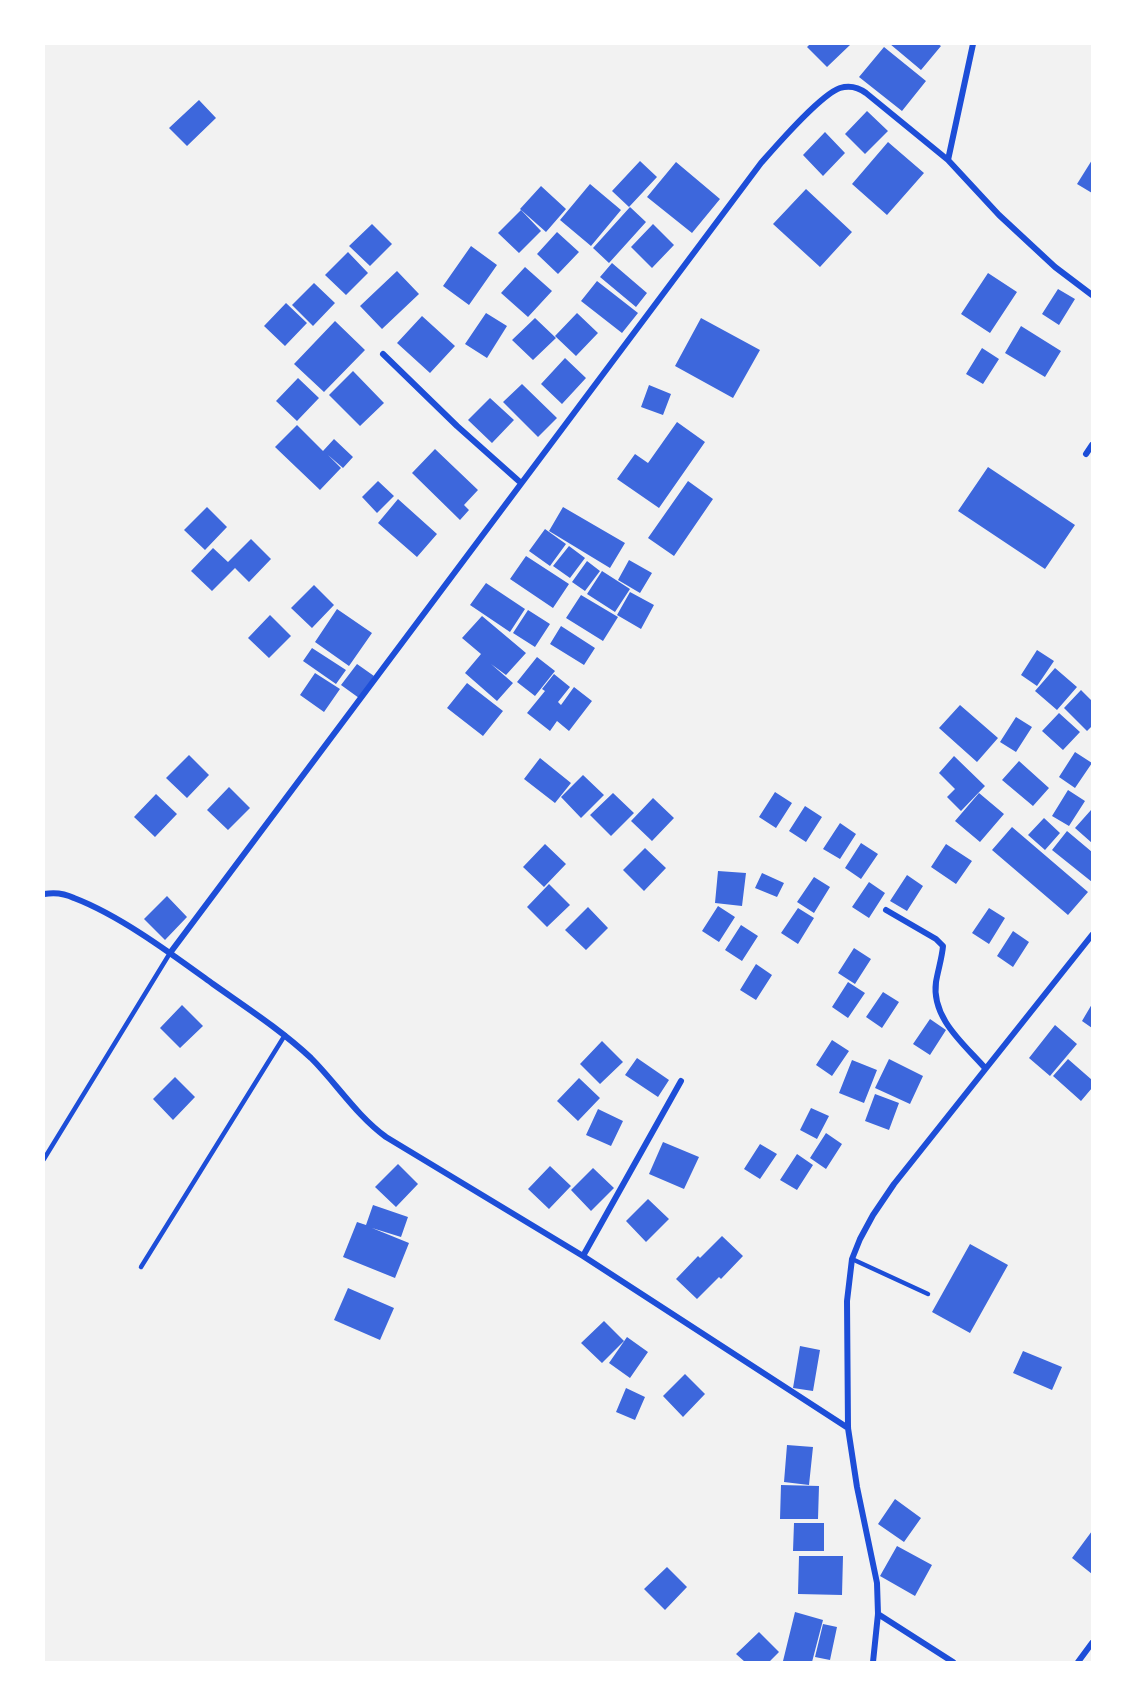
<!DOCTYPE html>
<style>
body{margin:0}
#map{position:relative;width:1136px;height:1706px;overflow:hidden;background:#f2f2f2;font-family:"Exo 2",sans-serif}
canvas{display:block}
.frame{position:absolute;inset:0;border:45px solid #fff;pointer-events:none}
</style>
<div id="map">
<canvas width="1136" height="1706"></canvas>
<div class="frame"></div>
</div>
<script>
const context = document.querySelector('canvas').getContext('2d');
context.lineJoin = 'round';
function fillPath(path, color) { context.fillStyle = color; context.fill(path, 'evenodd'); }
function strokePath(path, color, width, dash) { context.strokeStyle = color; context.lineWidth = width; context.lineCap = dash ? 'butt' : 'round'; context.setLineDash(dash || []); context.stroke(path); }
const building = new Path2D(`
 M810,44H849L850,45L827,67L807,47Z
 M890,44H938L941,46L921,70Z
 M884,47L926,81L902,111L859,77Z
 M199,100L216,118L187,146L169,128Z
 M867,111L888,131L865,154L845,134Z
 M825,132L845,153L823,176L803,155Z
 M888,142L924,173L887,215L852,184Z
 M1092,160V193L1077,184Z
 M640,161L657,177L629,207L612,191Z
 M676,162L720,199L692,233L647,197Z
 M590,184L621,210L591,246L560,220Z
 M541,186L566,209L546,232L520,209Z
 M806,189L852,232L820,267L773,224Z
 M630,207L646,222L609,263L593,248Z
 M521,210L541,231L519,253L498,233Z
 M372,224L392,244L370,266L349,246Z
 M653,224L674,245L652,268L631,247Z
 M557,232L579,252L558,274L537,254Z
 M471,246L497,265L469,305L443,286Z
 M348,252L368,273L346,295L325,275Z
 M612,263L647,293L636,307L600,277Z
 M525,267L552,291L528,317L501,293Z
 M397,271L419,294L382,329L360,306Z
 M988,273L1017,292L990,333L961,314Z
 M597,281L638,313L622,333L581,301Z
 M314,283L335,303L313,326L292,305Z
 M1058,289L1075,299L1059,325L1042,314Z
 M286,303L307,323L285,346L264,326Z
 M486,313L507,326L487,358L465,344Z
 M577,313L598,333L576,356L555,336Z
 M422,316L455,346L430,373L397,343Z
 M535,318L556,338L533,360L512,340Z
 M701,318L760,350L733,398L675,366Z
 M335,321L365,350L324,392L294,364Z
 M1021,326L1061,351L1045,377L1005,353Z
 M982,348L999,359L983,384L966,374Z
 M565,358L586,378L562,404L541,384Z
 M353,371L384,403L360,426L329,395Z
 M298,378L319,398L297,421L276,401Z
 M522,384L557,418L538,437L503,402Z
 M649,385L671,394L663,415L641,407Z
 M490,398L514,420L492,443L468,420Z
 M677,422L705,442L659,508L617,479L635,454L648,463Z
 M297,425L323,451L334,439L353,457L343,468L328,455L341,468L320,490L275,447Z
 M435,449L478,490L464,505L469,510L460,520L412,473Z
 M988,467L1075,525L1045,569L958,511Z
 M378,481L394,496L377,513L362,497Z
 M688,481L713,499L674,556L648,538Z
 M398,499L437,534L417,557L378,523Z
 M207,507L227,527L205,550L184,530Z
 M563,507L625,543L610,568L549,531Z
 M545,529L566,544L550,566L529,551Z
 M251,539L271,559L249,582L235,568L212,591L191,571L213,548L228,562Z
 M569,546L585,558L570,578L553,566Z
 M526,556L569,584L553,608L510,579Z
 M629,560L652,573L640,593L618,580Z
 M587,561L600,571L585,591L572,582Z
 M602,571L630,589L615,612L587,594Z
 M486,583L525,609L510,632L470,605Z
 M314,585L334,605L312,628L291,608Z
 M630,592L654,605L641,629L617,615Z
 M581,595L618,617L603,641L566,618Z
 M337,609L372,633L349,666L315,642Z
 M528,610L550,624L535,647L513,633Z
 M270,615L291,636L269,658L248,638Z
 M482,616L526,653L506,675L491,664L513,683L497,701L465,673L481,654L462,638Z
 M561,626L595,648L584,665L550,644Z
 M312,648L346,670L336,684L303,661Z
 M1037,650L1054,661L1037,686L1021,675Z
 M537,657L555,671L535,696L517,682Z
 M357,664L374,676L359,698L341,685Z
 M1055,668L1077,687L1057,710L1035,691Z
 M315,673L340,689L324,712L300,695Z
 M554,674L570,687L558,702L561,705L574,687L592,701L569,731L557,721L550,731L527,713L545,691L542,689Z
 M467,683L503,711L483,736L447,708Z
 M1081,690L1092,701V726L1087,731L1064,708Z
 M960,705L998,738L977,762L939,728Z
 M1059,713L1080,732L1063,750L1042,731Z
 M1016,717L1032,727L1016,752L1000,742Z
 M1075,752L1092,763L1075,788L1059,777Z
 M189,755L209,775L187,798L166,778Z
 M954,756L985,786L961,811L947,797L955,789L939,773Z
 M540,758L571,783L555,803L524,779Z
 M1019,761L1049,788L1033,806L1002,780Z
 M583,775L604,795L581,818L561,797Z
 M229,787L250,808L228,830L207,810Z
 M1068,790L1085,801L1069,826L1052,816Z
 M775,792L792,803L776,828L759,817Z
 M613,793L634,813L611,836L590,815Z
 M979,793L1004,814L980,842L955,821Z
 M156,794L177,814L155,837L134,817Z
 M653,798L674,818L652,841L631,821Z
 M805,806L822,817L806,842L789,831Z
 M1091,810L1092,811V843L1075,828Z
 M1044,818L1060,833L1045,850L1028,835Z
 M840,823L856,834L840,859L823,849Z
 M1012,827L1088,892L1068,915L992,850Z
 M1067,831L1092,852V882L1052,850Z
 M861,843L878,854L861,879L845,868Z
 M545,844L566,864L544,887L523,867Z
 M946,844L972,861L956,884L931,867Z
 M645,848L666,868L644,891L623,870Z
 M718,871L746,873L742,906L715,903Z
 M762,873L784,883L777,897L755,888Z
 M907,875L923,886L907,911L890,901Z
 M814,877L830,887L814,913L797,902Z
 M869,882L885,893L869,918L852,907Z
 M549,884L570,905L547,927L527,907Z
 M167,896L187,917L165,940L144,919Z
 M718,906L735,917L719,942L702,931Z
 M588,907L608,928L586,950L565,930Z
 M798,908L814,918L798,944L781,933Z
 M989,908L1005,918L989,944L972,933Z
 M741,925L758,936L742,961L725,950Z
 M1013,931L1029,942L1013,967L997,956Z
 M854,948L871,959L855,984L838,973Z
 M756,964L772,975L756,1000L740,990Z
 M848,982L865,993L848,1018L832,1007Z
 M883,992L899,1002L882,1028L866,1017Z
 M1092,1004V1028L1082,1021Z
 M182,1005L203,1026L180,1048L160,1028Z
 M930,1019L946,1030L930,1055L913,1044Z
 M1055,1025L1077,1044L1050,1076L1029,1058Z
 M832,1040L849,1051L832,1076L816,1065Z
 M602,1041L623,1062L600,1084L580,1064Z
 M637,1058L669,1080L658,1097L625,1075Z
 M889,1059L923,1076L910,1104L875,1088Z
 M1068,1059L1092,1080V1088L1081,1101L1053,1076Z
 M852,1060L877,1070L864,1103L839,1093Z
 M175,1077L195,1097L173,1120L153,1099Z
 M579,1078L600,1098L578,1121L557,1101Z
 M875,1094L899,1103L889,1130L865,1121Z
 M811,1108L829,1116L817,1139L800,1130Z
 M598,1109L623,1121L611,1146L586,1135Z
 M826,1133L842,1144L826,1169L810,1158Z
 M663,1142L699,1157L684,1189L649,1174Z
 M760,1144L777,1154L760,1179L744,1169Z
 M797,1154L813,1165L797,1190L780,1180Z
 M398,1164L418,1184L396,1207L375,1187Z
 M550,1166L571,1186L549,1209L528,1189Z
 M593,1168L614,1188L591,1211L571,1190Z
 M648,1199L669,1219L646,1242L626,1221Z
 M373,1205L408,1217L401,1237L372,1228L409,1243L395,1278L343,1257L357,1222L366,1225Z
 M722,1236L743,1256L721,1279L719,1277L697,1299L676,1279L698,1256L700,1258Z
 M970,1244L1008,1265L970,1333L932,1312Z
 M348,1288L394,1308L380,1340L334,1320Z
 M604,1321L624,1341L602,1363L581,1343Z
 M627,1337L648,1352L630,1378L609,1363Z
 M800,1346L820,1350L813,1391L793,1388Z
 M1023,1351L1062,1367L1052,1390L1013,1373Z
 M685,1374L705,1394L683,1417L663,1396Z
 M626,1388L645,1397L635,1420L616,1412Z
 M787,1445L813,1447L809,1485L784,1482Z
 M781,1485L819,1486L818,1519H780Z
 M895,1499L921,1518L904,1542L878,1524Z
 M794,1523H824V1551H793Z
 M1092,1531V1574L1072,1558Z
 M897,1546L932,1565L915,1596L880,1576Z
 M799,1556H843L842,1595L798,1594Z
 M667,1567L687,1587L665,1610L644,1589Z
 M795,1612L823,1620L812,1662L783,1661Z
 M823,1624L837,1627L830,1660L815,1657Z
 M759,1632L779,1652L769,1662H745L736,1654Z`);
const service = new Path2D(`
 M44,1159L170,953
 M852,1259L928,1294
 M141,1267L285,1035`);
const minor = new Path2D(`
 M948,160L973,44
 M383,354L457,426L521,483
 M1086,454L1092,445
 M44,894C55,892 64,893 74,898C121,916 173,955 213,984C247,1008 281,1030 311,1058C337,1084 356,1115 386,1137L583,1256L848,1428
 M886,910L936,939L943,946C942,958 938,970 936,982C931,1018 964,1044 985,1068
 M170,953L761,163C777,145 820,95 840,88C850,85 858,87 866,93L948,160L999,215L1055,267L1092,295
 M583,1256L681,1081
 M878,1614L953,1662
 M873,1662L878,1614L877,1583L857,1487L848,1428L847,1301L852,1259L860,1239L873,1215L894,1184L1092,935
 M1078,1662L1092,1643`);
fillPath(building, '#3d67dc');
strokePath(service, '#1d4ed8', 4.5);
strokePath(minor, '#1d4ed8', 6);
</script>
